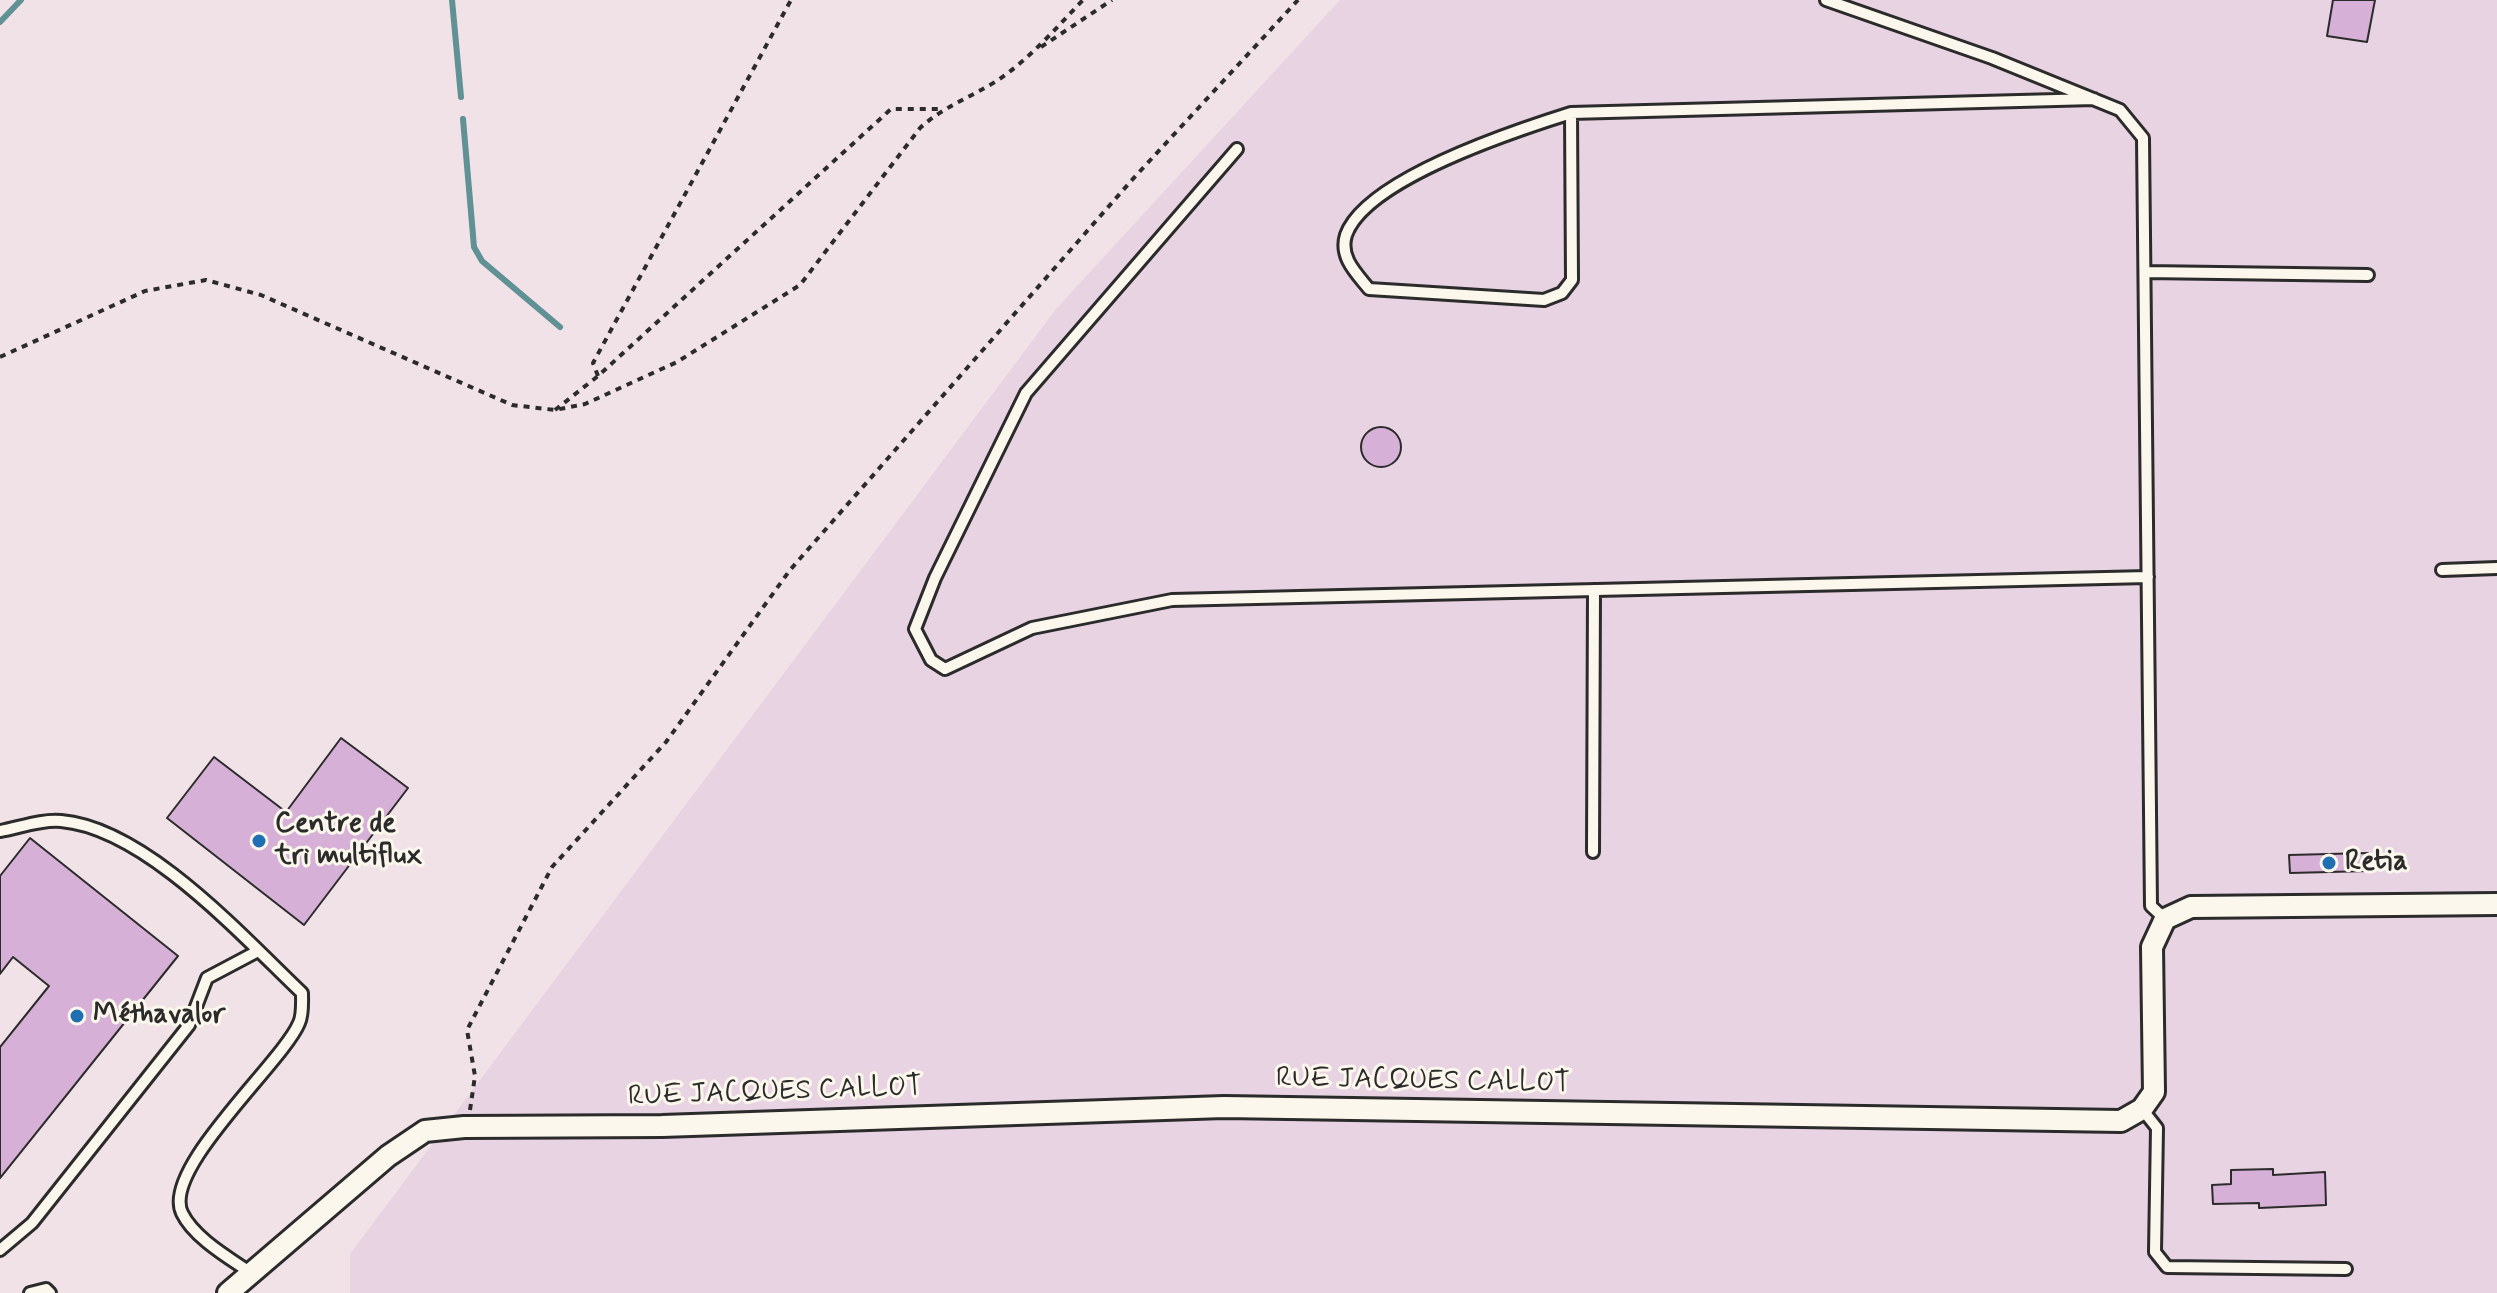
<!DOCTYPE html>
<meta charset="utf-8">
<style>
body{margin:0}
canvas{display:block;background:#f0e2e6}
</style>
<canvas width="2497" height="1293"></canvas>
<script>
const context = document.querySelector('canvas').getContext('2d');
context.lineJoin = 'round';
function fillPath(path, color) { context.fillStyle = color; context.fill(path, 'evenodd'); }
function strokePath(path, color, width, dash) { context.strokeStyle = color; context.lineWidth = width; context.lineCap = dash ? 'butt' : 'round'; context.setLineDash(dash || []); context.stroke(path); }
function write(font, color, halo, rows, align = 'center') {
  context.font = font + ' Mynerve,sans-serif'; context.lineWidth = 6; context.setLineDash([]); context.textBaseline = 'middle'; context.strokeStyle = halo; context.fillStyle = color; for (const [text, x, y, turn = 0] of rows) {
    context.save(); context.translate(x, y); context.rotate((+turn || 0) * Math.PI / 180); context.textAlign = isNaN(turn) ? turn : align; if (halo) context.strokeText(text, 0, 0); context.fillText(text, 0, 0); context.restore();
  }
}
const built = new Path2D(`
 M1340,0H2497V1293H350V1254L1056,309Z`);
const stream = new Path2D(`
 M452,0L461,97
 M0,22L21,0
 M463,119L474,247L482,261L560,327`);
const building = new Path2D(`
 M2333,0H2375L2367,42L2327,36Z
 M1361 447a20 20 0 1 1 40 0a20 20 0 1 1-40 0Z
 M341,738L408,788L304,925L167,818L214,757L286,812Z
 M30,838L178,956L0,1178V1047L49,986L13,957L0,974V876Z
 M2368,853L2369,871L2290,873L2289,855Z
 M2273,1169V1175L2325,1172L2326,1205L2259,1208V1203L2213,1204L2212,1185L2231,1184V1170Z`);
const path = new Path2D(`
 M1041,47L1112,0
 M0,357L145,291L206,280L261,295L512,405L555,410L585,404L677,362L800,285L920,128C943,107 969,98 995,82C1029,60 1055,29 1083,0
 M598,376L593,363L791,0
 M555,410L598,376L891,109H939
 M470,1110L475,1076L467,1030L552,867L666,742L790,570L1131,181L1298,0`);
const service = new Path2D(`
 M1826,0L1992,58L2120,110L2143,138L2151,906L2165,919
 M1571,113L1572,280L1562,293L1544,300L1369,289C1356,273 1339,257 1346,235C1366,179 1517,130 1571,113L2094,99
 M1237,149L1026,393L935,578L915,629L931,660L945,669L1032,628L1172,600L2148,577
 M2145,272L2368,275
 M2442,570L2497,568
 M0,831C18,828 42,819 61,821C145,828 242,936 302,993C302,1002 303,1015 299,1023C283,1062 161,1169 182,1213C194,1238 229,1258 251,1273
 M1593,852L1594,590
 M2142,1109L2157,1128L2155,1252L2167,1267L2346,1269
 M0,1250L32,1223L189,1025L207,978L258,951
 M30,1293L46,1289L50,1293`);
const minor = new Path2D(`
 M228,1293L388,1156L425,1131L464,1127L662,1126L1224,1107L2121,1121L2142,1109L2154,1092L2152,947L2165,919L2191,907L2497,904`);
const markers = [
 [259,841,8,"#1f6fb2"],
 [2329,863,8,"#1f6fb2"],
 [77,1016,8,"#1f6fb2"]
];
const poiNames = [
 ["Centre de",275,825],
 ["tri multiflux",275,857],
 ["Retia",2345,863],
 ["Méthavalor",93,1016]
];
const streetNames = [
 ["RUE JACQUES CALLOT",1423,1082,1],
 ["RUE JACQUES CALLOT",775,1093,-2]
];
fillPath(built, '#e8d3e2');
strokePath(stream, '#609194', 6);
fillPath(building, '#d7b0d7');
strokePath(building, '#2b2b2b', 2);
strokePath(service, '#2b2b2b', 16);
strokePath(minor, '#2b2b2b', 26);
strokePath(path, '#2b2b2b', 4, [6, 6]);
strokePath(service, '#fbf7ec', 10);
strokePath(minor, '#fbf7ec', 20);
for (const [x, y, r, color] of markers) { const dot = new Path2D(); dot.arc(x, y, r, 0, 2 * Math.PI); context.fillStyle = color; context.fill(dot); strokePath(dot, '#fbf7ec', 3); }
write('bold 28px', '#2b2b2b', '#fbf7ec', poiNames, 'left');
write('28px', '#2b2b2b', '#fbf7ec', streetNames);
</script>
